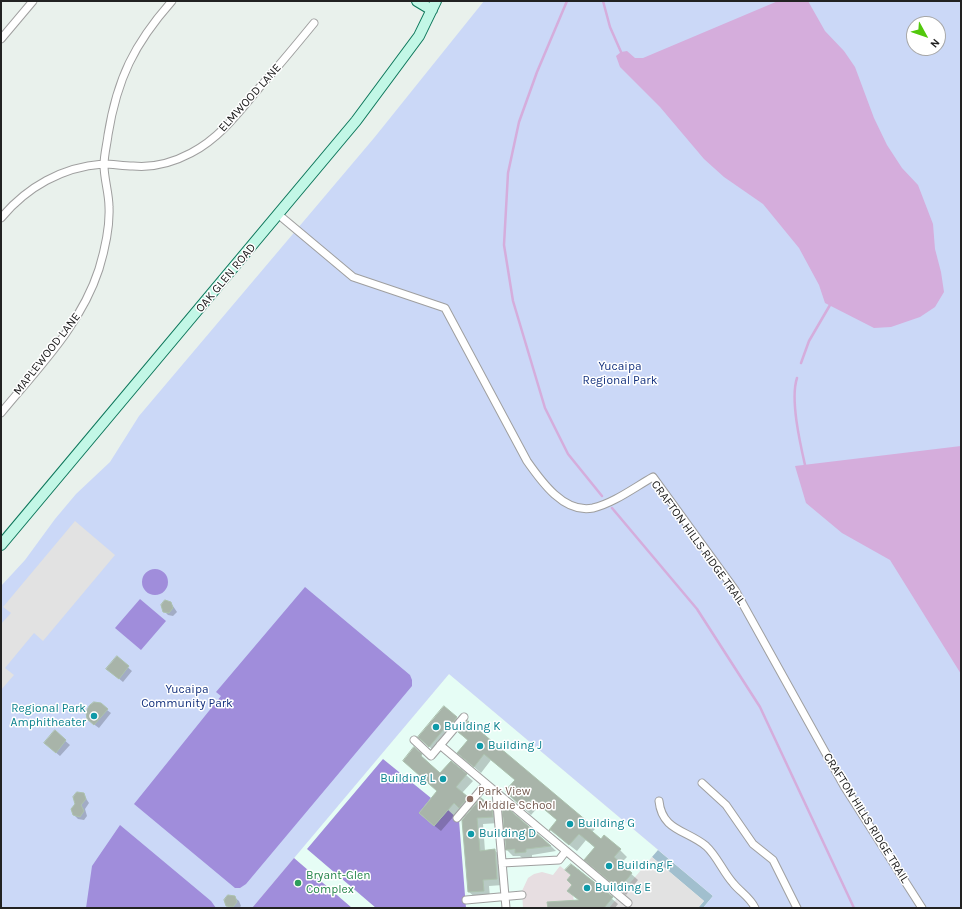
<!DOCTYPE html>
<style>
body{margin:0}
#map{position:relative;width:962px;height:909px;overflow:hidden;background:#e9f1ec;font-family:Karla,sans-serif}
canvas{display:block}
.frame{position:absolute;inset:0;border:2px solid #222;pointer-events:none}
.north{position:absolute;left:906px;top:16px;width:40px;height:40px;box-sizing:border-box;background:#fff;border:1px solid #a7a7a7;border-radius:50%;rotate:130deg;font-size:11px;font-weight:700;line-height:16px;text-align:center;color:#222}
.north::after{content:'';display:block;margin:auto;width:14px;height:18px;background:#52c80c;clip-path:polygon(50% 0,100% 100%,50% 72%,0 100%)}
</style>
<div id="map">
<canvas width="962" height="909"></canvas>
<div class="frame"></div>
<div class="north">N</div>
</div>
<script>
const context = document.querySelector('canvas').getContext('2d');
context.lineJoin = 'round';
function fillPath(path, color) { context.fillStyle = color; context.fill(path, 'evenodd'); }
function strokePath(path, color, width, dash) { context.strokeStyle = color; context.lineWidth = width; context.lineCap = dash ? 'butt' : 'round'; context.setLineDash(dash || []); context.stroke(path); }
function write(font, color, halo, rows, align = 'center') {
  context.font = font + ' Karla,sans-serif'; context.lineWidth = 3; context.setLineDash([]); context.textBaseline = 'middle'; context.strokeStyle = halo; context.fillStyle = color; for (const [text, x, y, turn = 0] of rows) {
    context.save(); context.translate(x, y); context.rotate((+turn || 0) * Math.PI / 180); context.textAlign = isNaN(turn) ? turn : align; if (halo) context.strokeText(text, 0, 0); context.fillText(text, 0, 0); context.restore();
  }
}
const education = new Path2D(`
 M449,674L658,850L609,908H352L294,858Z`);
const forest = new Path2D(`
 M658,850L713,896L703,908H698L704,901L652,857Z`);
const park = new Path2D(`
 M484,1H961V908H703L713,896L449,674L252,908H1V586L25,560L55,519L76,494L110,462L139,416L374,138ZM914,24H938V48H914Z`);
const pitch = new Path2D(`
 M142 582a13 13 0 1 1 26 0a13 13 0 1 1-26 0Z
 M305,587L410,675L412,680V686L246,884L240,888H235L134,804L221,696L216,692Z
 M140,599L166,621L141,650L115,628Z
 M383,759L431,798L419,813L434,826L448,810L459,820L466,908H376L307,849Z
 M120,825L211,901L216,908H86L92,866Z
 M294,858L352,908H252Z`);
const parking = new Path2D(`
 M75,521L115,555L43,641L34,633L5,668L14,675L1,690V624L11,613L3,607Z
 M652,857L704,901L698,908H609Z`);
const plaza = new Path2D(`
 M560,866L571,875L567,880L572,885L567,891L573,896L574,901L555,908H523L522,891L528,878L534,874L542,872L553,875Z`);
const water = new Path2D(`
 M778,1H808L825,31L844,51L855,67L874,118L887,145L902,168L918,185L933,224L935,249L941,272L944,292L935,307L920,317L891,327L874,328L825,303L819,285L799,248L763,204L724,177L704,159L660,107L620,67L616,56L621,52L627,51L635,58H643Z
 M961,446V674L890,560L842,533L806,503L795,466Z`);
const shadow = new Path2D(`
 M171,603L177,612L173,616L168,615L164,611Z
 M117,658L132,671L123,682L112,673Z
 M444,707L463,724L457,731L455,729L435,752L419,737Z
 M107,710L111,713L99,728L92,723Z
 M468,722L588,823L595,829L592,832L602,840L620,850L627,857L620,864L638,880L626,895L592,866L595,848L586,840L577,851L550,830L558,821L540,805L531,815L520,805L516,780L491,760L481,773L466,760L468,741L459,732Z
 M55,732L70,745L60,756L49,747Z
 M414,749L441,774L451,762L473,781L462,793L474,804L466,813L460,809L441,831L426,819L438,791Z
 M83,794L89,803L85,809L87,816L84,820L78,819L74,815L77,804Z
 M492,808L498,814L499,823L483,824L485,851L494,850L501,856L503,885L489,886L490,897L476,898L469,892L463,820Z
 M551,846L556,851L532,855V858H522L520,856H513L507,850Z
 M578,869L618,904L615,908H560L580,901L569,891L573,885Z
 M234,897L239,901L241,906L239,908H230L227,905Z
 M484,907L486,908H471Z`);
const stream = new Path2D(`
 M567,1L537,72L519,122L508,173L504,245L513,301L545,408L568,454L602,496
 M603,1L610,27L621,52
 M801,363L809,341L830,305
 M797,378C790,399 800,443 805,465
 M612,508L697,609L760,707L854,908`);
const building = new Path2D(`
 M165,600L171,602L173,608L169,613L163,612L161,605Z
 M117,656L129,666L119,679L106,669Z
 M94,702L101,703L108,709L94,725L87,719L86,712L89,706Z
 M444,706L457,717L450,726L448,724L429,747L418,737Z
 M468,721L588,822L586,826L601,839L604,835L621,849L614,857L632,873L619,889L584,860L595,847L579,834L569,845L550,829V831L549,830L557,820L532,799L524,809L505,791L515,780L484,754L474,767L457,753L468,740L458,732Z
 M55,730L66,740L56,753L44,743Z
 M414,747L422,754L421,756L440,773L451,761L467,774L456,787L468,797L459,808L454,803L434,826L419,813L437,791L403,761Z
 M77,792L84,793L86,799L81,805L84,811L80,817L73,815L71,809L75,804L73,797Z
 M481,798L492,807L493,817L477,818L480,851L495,849L497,879L483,880L484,891L468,892L462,820Z
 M502,805H504L551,846L526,849V852L515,853V849L506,850Z
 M571,864L613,897L604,908H548L547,902L579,900L567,891L572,885L567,880L571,875L565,870Z
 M228,895L235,896L237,902L233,907L226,906L224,900Z`);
const street = new Path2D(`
 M1,39L33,1
 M279,215L353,277L445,308L527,461C541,481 564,514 593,508C614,503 635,487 653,477L735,590L844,786L922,908
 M1,218C27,187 62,167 103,164C113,164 123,166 133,166C153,168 174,162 191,153C220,138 239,112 259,88C278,67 296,45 314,23
 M1,413C38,368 81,325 99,269C105,249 110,227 109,207C109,193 104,179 104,165C104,155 107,144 108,135C117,79 134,44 172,1
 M414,740L431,756L464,717
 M440,745L628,903
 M702,783L726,805L753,844L773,860L797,908
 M496,792L506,908
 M659,801C662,831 687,830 706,846C717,856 723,872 733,883C740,892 750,897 755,908
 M457,818L486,784
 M502,863L559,860L566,851
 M466,900L522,895`);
const secondary = new Path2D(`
 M417,1L432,10
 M1,545L356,121L419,36L436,1`);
const markers = [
 [94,716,4,"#0f9aa8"],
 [436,727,4,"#0f9aa8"],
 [480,746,4,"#0f9aa8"],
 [443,779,4,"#0f9aa8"],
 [470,799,4,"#8d6e63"],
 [570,824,4,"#0f9aa8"],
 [471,834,4,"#0f9aa8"],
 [609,866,4,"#0f9aa8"],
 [298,883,4,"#2e9e5b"],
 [587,888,4,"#0f9aa8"]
];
const streetNames = [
 ["ELMWOOD LANE",250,98,-48],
 ["OAK GLEN ROAD",226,278,-50],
 ["MAPLEWOOD LANE",47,354,-52],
 ["CRAFTON HILLS RIDGE TRAIL",698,543,54],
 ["CRAFTON HILLS RIDGE TRAIL",866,818,58]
];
const parkNames = [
 ["Yucaipa",620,367],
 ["Regional Park",620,381],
 ["Yucaipa",187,690],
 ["Community Park",187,704]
];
const cultureNames = [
 ["Regional Park",86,709,"right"],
 ["Amphitheater",86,723,"right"],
 ["Building K",444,727],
 ["Building J",488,746],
 ["Building L",435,779,"right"],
 ["Building G",578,824],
 ["Building D",479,834],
 ["Building F",617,866],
 ["Building E",595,888]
];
const educationNames = [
 ["Park View",478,792],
 ["Middle School",478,806]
];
const leisureNames = [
 ["Bryant-Glen",306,876],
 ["Complex",306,890]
];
fillPath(education, '#e6fdf5');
fillPath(forest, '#a1bfce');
fillPath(park, '#cbd8f7');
fillPath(pitch, '#a08ddb');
fillPath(parking, '#e2e2e2');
fillPath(plaza, '#e7dee1');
fillPath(water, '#d5addc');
fillPath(shadow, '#0003');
strokePath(stream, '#d5addc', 2.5);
fillPath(building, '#a8b4a9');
strokePath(building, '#acc2ae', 1);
strokePath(street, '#9f9f9f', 9);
strokePath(secondary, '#0c765a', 12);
strokePath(street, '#fff', 7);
strokePath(secondary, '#c2f7e6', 10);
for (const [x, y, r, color] of markers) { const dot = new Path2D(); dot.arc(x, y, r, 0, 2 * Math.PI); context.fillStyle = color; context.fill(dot); strokePath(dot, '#fff', 1.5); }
write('12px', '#222', '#fff', streetNames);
write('12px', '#13317d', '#fff', parkNames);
write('12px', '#0d838f', '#fff', cultureNames, 'left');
write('12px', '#785e54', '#fff', educationNames, 'left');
write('12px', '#27864d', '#fff', leisureNames, 'left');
</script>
